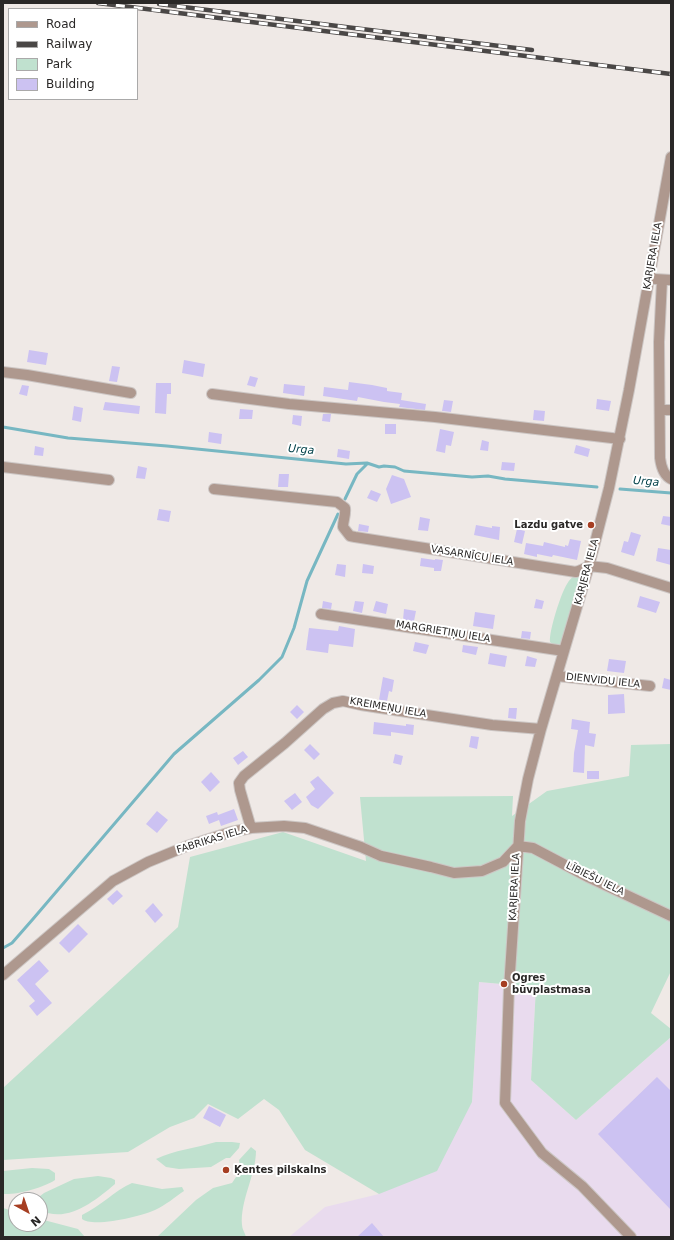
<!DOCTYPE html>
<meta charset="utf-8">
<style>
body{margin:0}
#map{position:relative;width:674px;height:1240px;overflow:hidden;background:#efe9e6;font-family:"DejaVu Sans",sans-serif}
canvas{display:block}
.frame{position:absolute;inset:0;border:4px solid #2a2827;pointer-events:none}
.legend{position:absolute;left:8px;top:8px;width:130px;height:92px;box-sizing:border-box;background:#fff;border:1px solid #aaa9a9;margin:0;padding:5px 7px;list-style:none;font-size:12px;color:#2a2827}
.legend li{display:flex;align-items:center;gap:8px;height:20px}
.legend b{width:20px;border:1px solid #aaa9a9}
.north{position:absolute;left:8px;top:1192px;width:40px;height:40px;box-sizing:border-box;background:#fff;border:1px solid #aaa9a9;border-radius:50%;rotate:140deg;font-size:11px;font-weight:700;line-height:16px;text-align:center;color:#2a2827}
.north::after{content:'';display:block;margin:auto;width:14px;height:18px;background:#a63e22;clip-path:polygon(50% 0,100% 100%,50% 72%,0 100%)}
</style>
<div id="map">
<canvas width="674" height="1240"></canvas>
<div class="frame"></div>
<ul class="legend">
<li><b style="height:5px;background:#ae988e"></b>Road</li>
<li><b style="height:5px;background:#4a4746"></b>Railway</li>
<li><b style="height:11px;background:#c0e1cf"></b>Park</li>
<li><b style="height:11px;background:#ccc2f2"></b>Building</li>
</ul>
<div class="north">N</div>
</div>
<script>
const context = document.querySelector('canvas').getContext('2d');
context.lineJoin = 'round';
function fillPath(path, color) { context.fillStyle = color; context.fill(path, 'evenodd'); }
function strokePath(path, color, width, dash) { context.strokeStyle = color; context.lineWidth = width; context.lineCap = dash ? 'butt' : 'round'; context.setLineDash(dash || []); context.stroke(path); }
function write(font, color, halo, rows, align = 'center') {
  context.font = font + ' "DejaVu Sans",sans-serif'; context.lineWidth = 4; context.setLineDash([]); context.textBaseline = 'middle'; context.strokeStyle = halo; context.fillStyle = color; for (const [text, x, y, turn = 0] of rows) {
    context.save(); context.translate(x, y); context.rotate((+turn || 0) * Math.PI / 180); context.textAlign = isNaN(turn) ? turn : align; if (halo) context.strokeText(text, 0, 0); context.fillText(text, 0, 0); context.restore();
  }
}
const industrial = new Path2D(`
 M479,982L536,987L531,1080L576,1120L671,1037V1237H289L325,1207L379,1194L472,1102Z`);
const green = new Path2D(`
 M576,575L579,576L581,578L563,640L560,645L556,647L550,642C549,631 561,593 567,584C569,580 572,577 576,575Z
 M671,744V971L651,1013L671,1029V1037L576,1120L531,1080L536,987L479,982L472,1102L437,1171L379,1194L305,1150L279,1110L264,1099L238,1119L208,1104L194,1118L170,1127L128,1152L3,1160V1088L178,927L190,857L283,832L366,861L360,797L513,796L512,816L547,791L629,776L631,745Z
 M216,1142H232L240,1143L239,1148L230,1158H226L211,1167L179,1169L166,1167L156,1159C174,1150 196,1148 216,1142Z
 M251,1147L256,1151C256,1174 240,1201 242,1225C242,1229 245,1233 246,1237H157L196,1200L213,1188L232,1183L240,1171L239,1160Z
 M32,1168L49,1169L55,1173V1180C43,1188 17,1195 3,1194V1171Z
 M98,1176L111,1178L115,1180V1184C95,1201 67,1224 40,1210V1200H35L44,1193L74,1179Z
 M132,1183L162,1189L182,1187L184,1191C175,1197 166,1205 155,1210C143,1216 93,1228 82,1219V1215C101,1206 114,1191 132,1183Z
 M3,1208L16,1212V1224H40V1219L78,1229L85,1237H3Z`);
const stream = new Path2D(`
 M3,427L68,438L167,446L346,464L367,463L379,467L384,466L395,467L404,471L472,477L488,476L505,479L597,487
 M620,489L671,493
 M345,499L357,474L367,464
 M3,948L12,943L33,919L174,754L259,680L282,657L294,628L307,581L338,514`);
const building = new Path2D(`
 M29,350L48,353L46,365L27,362Z
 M184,360L205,364L203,377L182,373Z
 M112,366L120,367L117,382L109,381Z
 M250,376L258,378L255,387L247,385Z
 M349,382L372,385L387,388V391L402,393L401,400L426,404L425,410L399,407L400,404L384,402L358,397L357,401L323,396L324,387L348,390Z
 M156,383H171V394H167L166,414L155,413Z
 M284,384L305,386L304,396L283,393Z
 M22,385L29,386L27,396L19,394Z
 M597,399L611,401L609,411L596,409Z
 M444,400L453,401L451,412L442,411Z
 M105,402L140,406L139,414L103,410Z
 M74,406L83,408L81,422L72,420Z
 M240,409L253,410L252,419H239Z
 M534,410L545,411L544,421L533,420Z
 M323,414H331L330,422L322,421Z
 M293,415L302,416L301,426L292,424Z
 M385,424H396V434H385Z
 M440,429L454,432L451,446L446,445L445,453L436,451Z
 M209,432L222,434L221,444L208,442Z
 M482,440L489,442L488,451L480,450Z
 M576,445L590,449L588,457L574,453Z
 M35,446L44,448L43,456L34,455Z
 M338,449L350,451L349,459L337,457Z
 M502,462L515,463L514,471L501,470Z
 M138,466L147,468L145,479L136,478Z
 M279,474H289L288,487H278Z
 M392,475L404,479L411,497L391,504L386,489Z
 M371,490L381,494L377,502L367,498Z
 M159,509L171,511L169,522L157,520Z
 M663,516L671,517V526L661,524Z
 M420,517L430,519L428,531L418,530Z
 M359,524L369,526L368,532L358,531Z
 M476,525L492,528V526L500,527L499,540L474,535Z
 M517,529L525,531L522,544L514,542Z
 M631,532L641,535L634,556L621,552L624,541L628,542Z
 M570,539L581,541L577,560L553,555L552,557L537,554V557L524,554L526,543L543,546L544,542L565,547V545L568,546Z
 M658,548L671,550V565L656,561Z
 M421,558L435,560V559L443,560L441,571H434V568L420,566Z
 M337,564L346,565L345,577L335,575Z
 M363,564L374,566L373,574L362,573Z
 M640,596L660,602L656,613L637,607Z
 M536,599L544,601L542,609L534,608Z
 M323,601L332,603L331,609L322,608Z
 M355,601L364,602L362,613L353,611Z
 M376,601L388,604L386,614L373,611Z
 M404,609L416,611L414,621L403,620Z
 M475,612L495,615L493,629L473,626Z
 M339,626L355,629L353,647L329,644L328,653L306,650L309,628L338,631Z
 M522,631L531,632L530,639L521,638Z
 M415,642L429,645L426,654L413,651Z
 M463,645L478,647L476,655L462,652Z
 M490,653L507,656L505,667L488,664Z
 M527,656L537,659L535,667L525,666Z
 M609,659L626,661L624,673L607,671Z
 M383,677L394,680L392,692L389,691L387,701L379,700Z
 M664,678L671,680V690L662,688Z
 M624,694L625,713L608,714V695Z
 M297,705L304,712L297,719L290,712Z
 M509,708H517L516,719L508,718Z
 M572,719L590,722L589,733L596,734L594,747L585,745L584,773L573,772L574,753L578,730L571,729Z
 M374,722L406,726V724L414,725L413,735L391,732V736L373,734Z
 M471,736L479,737L477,749L469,747Z
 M310,744L320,754L314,760L304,750Z
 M243,751L248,757L238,765L233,758Z
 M395,754L403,756L401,765L393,763Z
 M587,771H599V779H587Z
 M211,772L220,782L210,792L201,782Z
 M318,776L334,793L318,809L311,805L306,797L315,789L310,782Z
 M295,793L302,802L292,810L284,801Z
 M234,809L238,820L221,826L219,820L209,824L206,816L217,812L218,815Z
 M157,811L168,820L157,833L146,824Z
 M117,890L123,896L113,905L107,899Z
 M153,903L163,915L155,923L145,911Z
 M78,924L88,934L69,953L59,943Z
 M39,960L49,971L35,984L52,1003L37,1016L29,1006L35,1001L17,980Z
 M657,1077L671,1091V1210L598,1134Z
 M209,1106L226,1115L220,1127L203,1118Z
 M372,1223L384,1237H357Z`);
const minor = new Path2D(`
 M655,279L671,280
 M662,280L659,342L660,458C661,466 663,475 671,479
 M3,372L27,375L131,393
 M212,394L289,404L435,417L620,439
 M660,410H671
 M3,467L109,480
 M214,489L337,502L345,508C346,515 343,520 343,527L350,536L355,537L576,572L581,570L589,566
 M589,566L607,568L671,588
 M321,614L564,651
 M557,676L650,686
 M251,828L240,790L239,783L244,776L285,743L323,709L333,703L343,701L361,705L492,725L541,729
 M518,846L533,848L588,877L671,916
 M3,975L113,881L148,862L187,846L231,832L251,828L284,826L305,828L361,847L381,856L431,867L454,873L482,871L503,862L518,846
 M631,1237L582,1186L542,1153L505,1103L509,988L520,821L528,779L541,729L589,566L609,488L629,390L671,157`);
const rail = new Path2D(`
 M98,3L671,74
 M159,4L532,50`);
const markers = [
 [591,525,4,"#a63e22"],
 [504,984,4,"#a63e22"],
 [226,1170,4,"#a63e22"]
];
const streetNames = [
 ["KARJERA IELA",653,256,-80],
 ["VASARNĪCU IELA",472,556,9],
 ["KARJERA IELA",587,572,-75],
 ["MARGRIETIŅU IELA",443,632,9],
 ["DIENVIDU IELA",603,681,6],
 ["KREIMEŅU IELA",388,708,10],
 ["FABRIKAS IELA",212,840,-17],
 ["LĪBIEŠU IELA",595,879,26],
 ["KARJERA IELA",515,887,-87]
];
const poiNames = [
 ["Lazdu gatve",583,525,"right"],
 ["Ogres",512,978],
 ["būvplastmasa",512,990],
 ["Ķentes pilskalns",234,1170]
];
const waterNames = [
 ["Urga",301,450,5],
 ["Urga",646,482,5]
];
fillPath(industrial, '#e9dbee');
fillPath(green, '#c0e1cf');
strokePath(stream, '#77b7c2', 3);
fillPath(building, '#ccc2f2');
strokePath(minor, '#ccc6c4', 12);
strokePath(minor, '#ae988e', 10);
strokePath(rail, '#4a4746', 4.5);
strokePath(rail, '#fff', 3, [9]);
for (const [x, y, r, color] of markers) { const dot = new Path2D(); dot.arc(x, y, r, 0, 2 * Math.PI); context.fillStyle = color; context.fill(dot); strokePath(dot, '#fff', 1.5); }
write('10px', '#2a2827', '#fff', streetNames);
write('bold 10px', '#2a2827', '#fff', poiNames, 'left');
write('italic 11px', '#024149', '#fff', waterNames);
</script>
